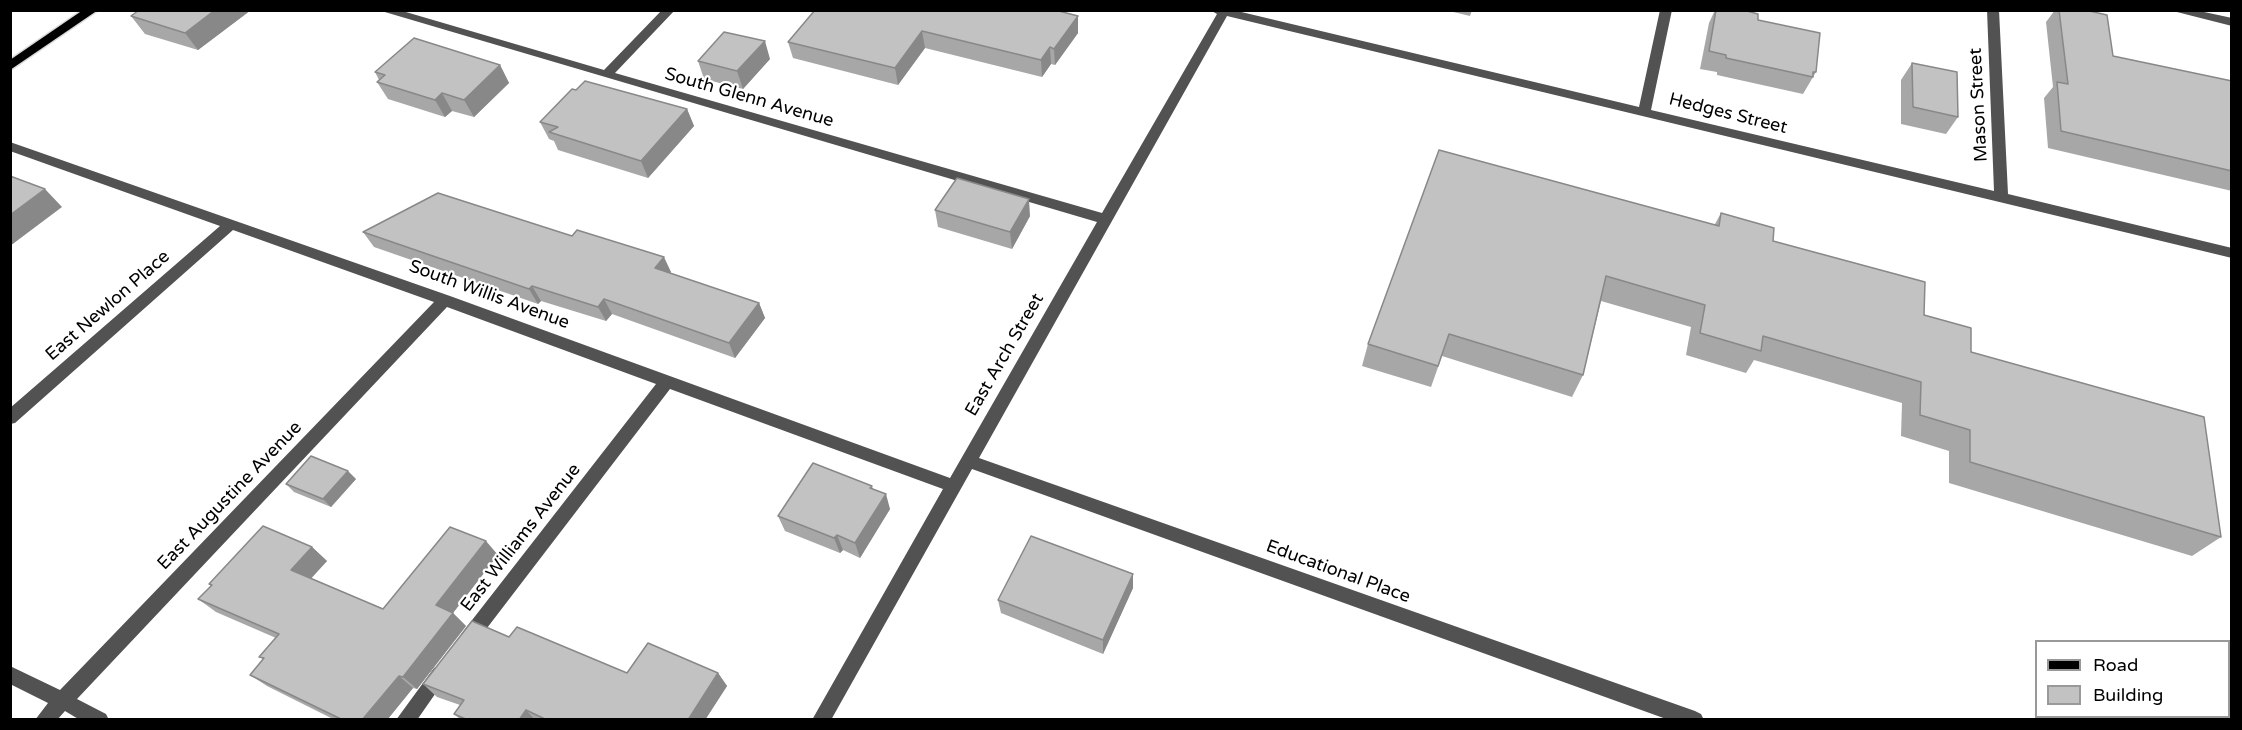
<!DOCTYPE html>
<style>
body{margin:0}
#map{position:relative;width:2242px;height:730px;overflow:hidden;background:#fff;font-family:"Varela Round",sans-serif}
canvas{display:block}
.frame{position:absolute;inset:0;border:12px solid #000;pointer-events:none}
.legend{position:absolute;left:2035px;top:640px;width:195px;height:78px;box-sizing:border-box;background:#fff;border:2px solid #999;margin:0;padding:8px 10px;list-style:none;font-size:18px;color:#000}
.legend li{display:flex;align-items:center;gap:12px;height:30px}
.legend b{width:30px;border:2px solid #999}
</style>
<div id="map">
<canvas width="2242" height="730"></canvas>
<div class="frame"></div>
<ul class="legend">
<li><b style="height:8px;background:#000"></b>Road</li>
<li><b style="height:16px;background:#c2c2c2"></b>Building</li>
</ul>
</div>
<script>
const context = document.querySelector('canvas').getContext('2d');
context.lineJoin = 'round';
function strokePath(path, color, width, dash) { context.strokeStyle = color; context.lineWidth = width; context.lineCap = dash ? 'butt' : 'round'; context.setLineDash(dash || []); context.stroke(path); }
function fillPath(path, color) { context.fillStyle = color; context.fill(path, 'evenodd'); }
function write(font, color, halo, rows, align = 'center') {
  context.font = font + ' "Varela Round",sans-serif'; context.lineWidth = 4.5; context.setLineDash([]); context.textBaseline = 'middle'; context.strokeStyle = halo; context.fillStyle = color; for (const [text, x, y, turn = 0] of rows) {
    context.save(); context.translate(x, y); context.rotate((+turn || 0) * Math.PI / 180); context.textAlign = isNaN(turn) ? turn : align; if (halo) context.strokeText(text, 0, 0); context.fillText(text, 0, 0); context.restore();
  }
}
const minor = new Path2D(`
 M378,10H399L604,70L662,10H675L615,73L1102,213L1217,14L1210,10H1233L1639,107L1660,10H1672L1651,110L1994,191L1987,10H1999L2008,194L2232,248V258L1227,16L979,458L1695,711L1701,714L1704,720H1669L972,469L831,720H812L943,489L670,389L474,645L468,647L462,645L459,639L462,633L656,384L447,307L77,699L106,714L109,720H80L65,711L57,720H35L48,703L10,684V666L60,690L434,302L233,230L15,423L10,424V408L220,226L10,151V142L450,296L950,478L1097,222Z
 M2169,10H2195L2232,18V26Z
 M440,665L446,668L449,674L417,720H396L434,668Z`);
const major = new Path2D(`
 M83,10H98L10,70V60Z`);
const wall = new Path2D(`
 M139,10H251L198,50L145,34L131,16Z
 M815,10L1078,33L1055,65L1051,64L1042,77L925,48L898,85L793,58L788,42Z
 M1445,10H1472L1470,16Z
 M1715,10H1743L1758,20L1816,72L1803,94L1717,75V72L1700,69L1709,23Z
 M2055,10H2059L2113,56L2232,81V191L2048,148L2044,98L2053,87L2046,22Z
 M770,59L743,89L704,79L698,61Z
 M1912,63L1958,117L1946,134L1901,124V80Z
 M500,65L509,83L474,117L452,111L445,117L388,99L377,82L379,80L375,72Z
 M576,90L687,109L694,126L648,178L558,150L554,141L549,139L540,122Z
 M935,210L1030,216L1012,249L938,227Z
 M1721,213L1773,241L1924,315L1971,352L2221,537L2192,556L1949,483V451L1901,436L1902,403L1754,360L1746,373L1686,355L1691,327L1601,301L1583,375L1572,397L1442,356L1431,387L1362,366L1368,344L1715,224Z
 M363,232L572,236L671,272L670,273L759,303L765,318L735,358L612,314L606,321L541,301L538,304L374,247Z
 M356,479L331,507L294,492L286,484Z
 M872,486L873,489L890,509L860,558L843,550L840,553L785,531L778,516Z
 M312,547L327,561L311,578L383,609L498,555L453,613L466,626L417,689L413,688L387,720H335L267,686L250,675L263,659L259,657L276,638L216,612L198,599L211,586L209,584Z
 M1133,588L1103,654L1001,613L998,600Z
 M509,637L627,673H718L727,686L705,720H461L454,714L460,705L437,697L423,684Z`);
const shadedWall = new Path2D(`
 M215,10H251L198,50L185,33Z
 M1078,16V33L1055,65L1054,49Z
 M922,31L925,48L898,85L895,68Z
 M765,41L770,59L743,89L737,71Z
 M1050,47L1051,64L1042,77L1041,60Z
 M500,65L509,83L474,117L464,100Z
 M442,93L452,111L445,117L435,100Z
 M687,109L694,126L648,178L641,161Z
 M45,189L62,207L10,246V215Z
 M1029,199L1030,216L1012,249L1010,232Z
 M664,257L671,272L662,283L655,268Z
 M532,286L541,301L538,304L529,289Z
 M604,299L612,314L606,321L598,307Z
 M759,303L765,318L735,358L729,343Z
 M348,471L356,479L331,507L323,499Z
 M886,494L890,509L860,558L855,543Z
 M837,535L843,550L840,553L834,538Z
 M486,541L498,555L449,618L436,605Z
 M312,547L327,561L307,583L291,570Z
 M1133,574V588L1103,654V640Z
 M453,613L466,626L417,689L403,677Z
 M718,673L727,686L705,720H688Z
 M399,676L413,688L387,720H362Z
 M526,710L535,720H519Z`);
const building = new Path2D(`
 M139,10H215L185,33L131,16Z
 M815,10H1055L1078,16L1054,49L1050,47L1041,60L922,31L895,68L788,42Z
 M1716,10H1743L1758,14V20L1820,33L1816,72H1813V77L1726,58V55L1709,51Z
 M2059,10H2085L2107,15L2113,56L2232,81V171L2061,131L2057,82L2068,84Z
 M724,32L765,41L737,71L698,61Z
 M414,38L500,65L464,100L442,93L435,100L377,82L385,75L375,72Z
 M1912,63L1957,72L1958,117L1913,107Z
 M585,81L687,109L641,161L549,132L558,127L540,122L572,89L576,90Z
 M1439,150L1719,226L1721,213L1774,228L1773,241L1925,282L1924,315L1971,328V352L2204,417L2221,537L1970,462V430L1920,415L1921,382L1763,336L1761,351L1700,333L1705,305L1606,276L1583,375L1449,334L1438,366L1368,344Z
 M10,176L45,189L10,215Z
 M957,178L1029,199L1010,232L935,210Z
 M438,193L572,236L577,230L664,257L655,268L759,303L729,343L604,299L598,307L532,286L529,289L363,232Z
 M311,456L348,471L323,499L286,484Z
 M813,463L872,486L870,488L886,494L855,543L837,535L834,538L778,516Z
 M263,526L312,547L291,570L383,609L450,527L486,541L436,605L453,613L403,677L399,676L362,720H343L250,675L264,658L259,657L279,634L198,599L212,585L209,584Z
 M1031,536L1133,574L1103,640L998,600Z
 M472,621L509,637L517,627L627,673L648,643L718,673L688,720H547L526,710L519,720H468L454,714L464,700L423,684Z`);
const streetNames = [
 ["South Glenn Avenue",749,98,16],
 ["Mason Street",1979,105,-93],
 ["Hedges Street",1728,114,14],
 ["South Willis Avenue",489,295,20],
 ["East Newlon Place",108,306,-41],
 ["East Arch Street",1005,355,-60],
 ["East Augustine Avenue",230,496,-46],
 ["East Williams Avenue",521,538,-52],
 ["Educational Place",1338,572,20]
];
strokePath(major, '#dbdbdb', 3);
fillPath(minor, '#525252');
fillPath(major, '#000');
fillPath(wall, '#a7a7a7');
fillPath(shadedWall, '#888');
fillPath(building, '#c2c2c2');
strokePath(building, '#888', 1.5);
write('18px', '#000', '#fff', streetNames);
</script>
